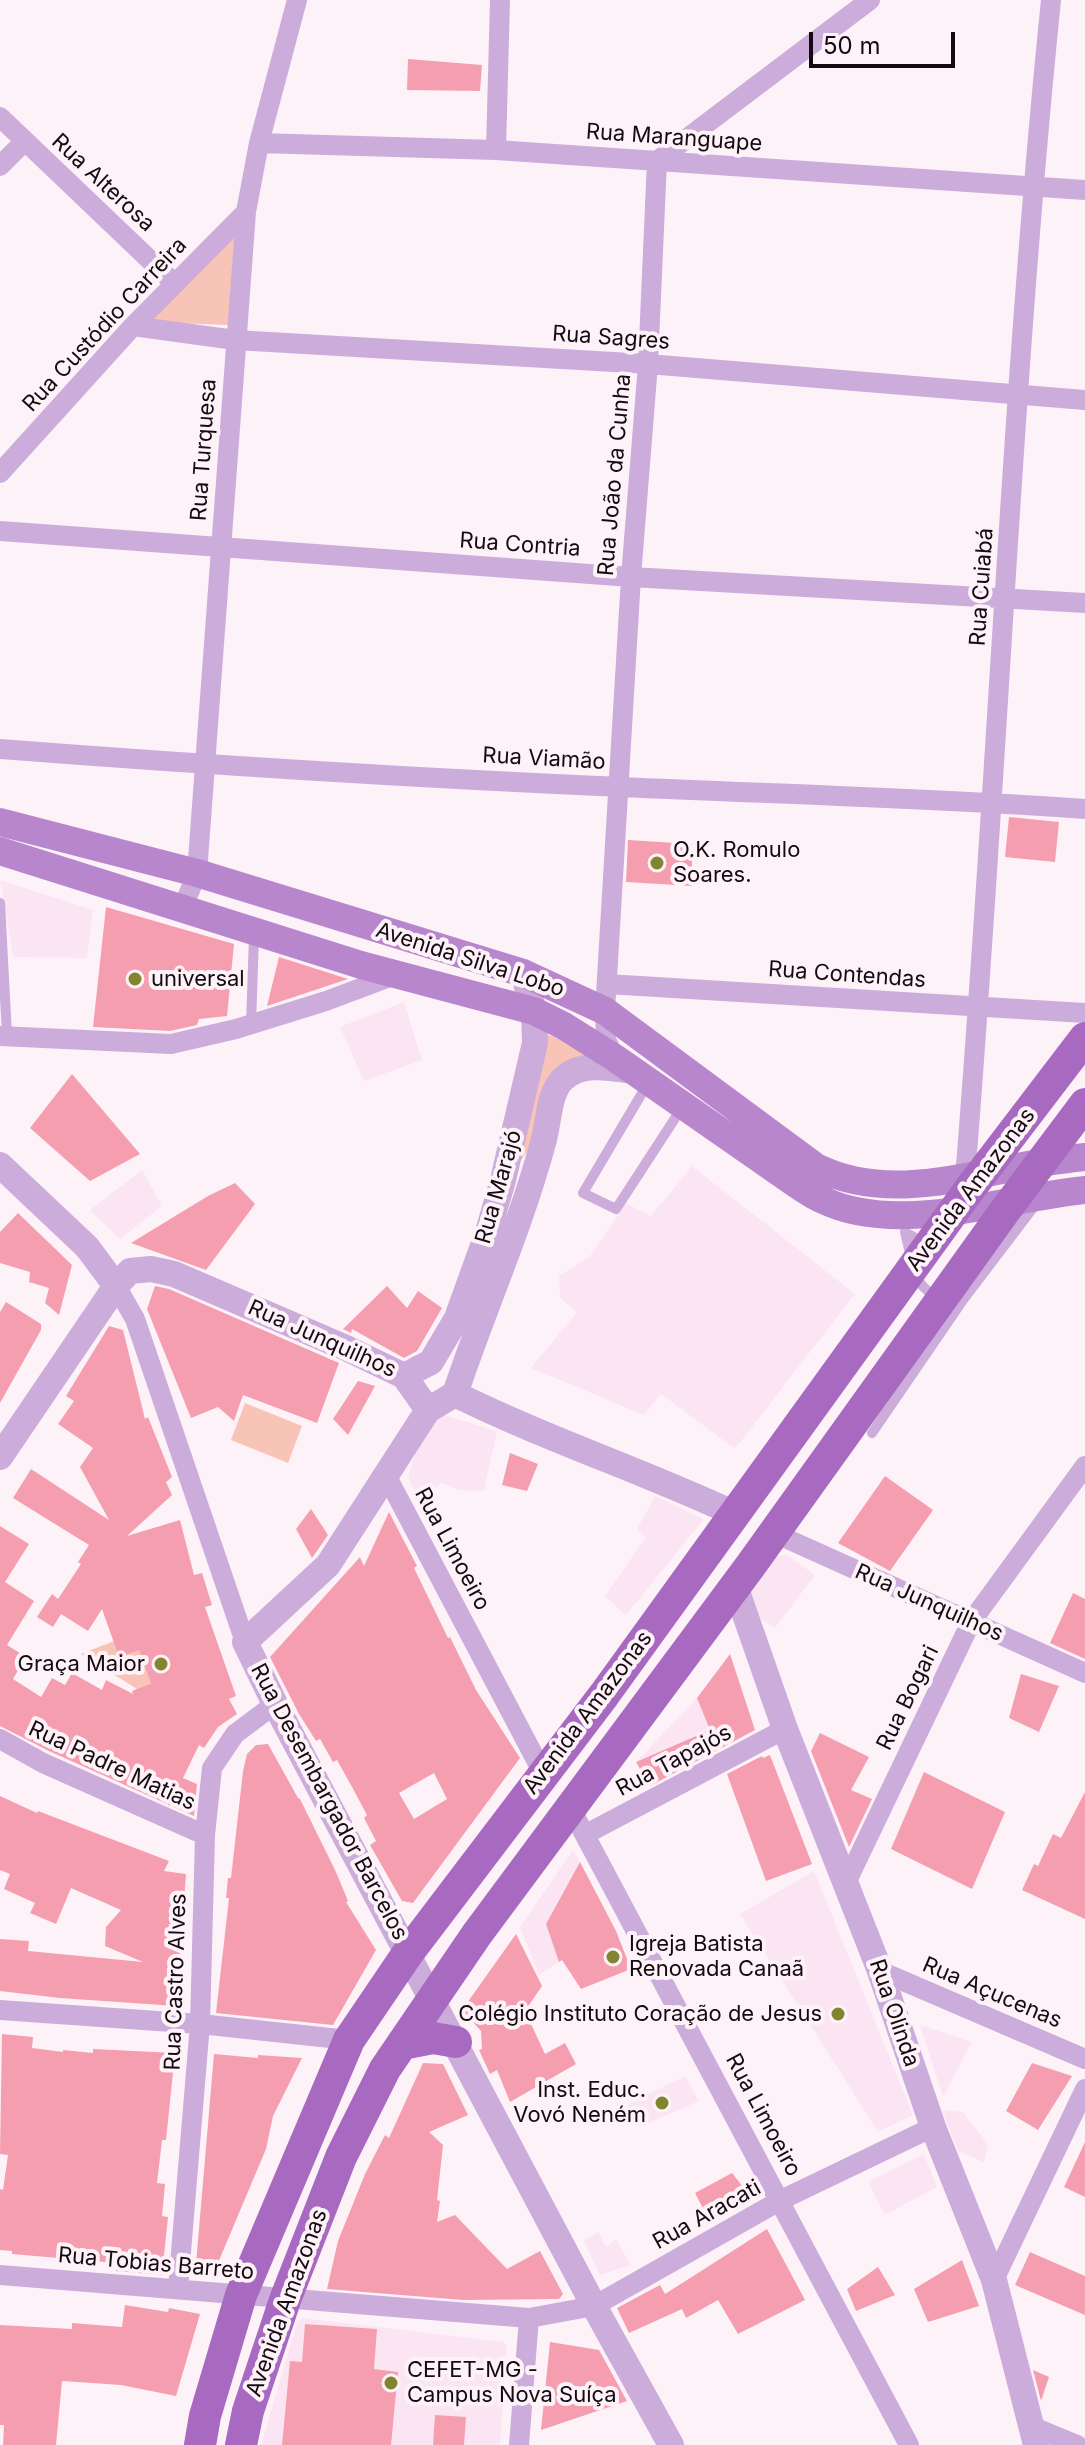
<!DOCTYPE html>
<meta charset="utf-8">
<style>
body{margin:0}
#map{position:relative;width:1085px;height:2445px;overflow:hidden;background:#fef2f9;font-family:Inter,sans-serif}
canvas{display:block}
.scale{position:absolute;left:809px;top:32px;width:146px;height:36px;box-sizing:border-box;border:4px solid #140a10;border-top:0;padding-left:10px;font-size:24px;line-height:28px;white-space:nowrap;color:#140a10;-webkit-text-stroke:6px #fef2f9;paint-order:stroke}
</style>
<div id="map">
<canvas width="1085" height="2445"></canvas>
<div class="scale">50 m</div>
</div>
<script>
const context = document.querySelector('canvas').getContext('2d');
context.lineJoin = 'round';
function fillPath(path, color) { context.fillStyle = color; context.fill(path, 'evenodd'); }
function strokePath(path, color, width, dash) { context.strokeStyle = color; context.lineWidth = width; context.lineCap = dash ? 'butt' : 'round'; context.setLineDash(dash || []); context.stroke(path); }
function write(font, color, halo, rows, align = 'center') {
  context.font = font + ' Inter,sans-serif'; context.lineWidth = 8; context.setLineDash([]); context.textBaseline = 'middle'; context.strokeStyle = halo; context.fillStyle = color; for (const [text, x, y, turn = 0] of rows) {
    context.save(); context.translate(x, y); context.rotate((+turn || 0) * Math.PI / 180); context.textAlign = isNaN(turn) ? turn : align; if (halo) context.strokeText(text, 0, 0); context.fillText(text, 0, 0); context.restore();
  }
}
const built = new Path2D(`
 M0,880L93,910L87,958L13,957Z
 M404,1002L422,1060L364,1081L340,1027Z
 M692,1166L855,1294L735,1449L661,1394L644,1415L531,1368L577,1312L560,1298L559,1276L590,1256L626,1203L651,1216Z
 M142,1170L162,1206L120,1239L90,1210Z
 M428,1410L497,1431L484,1491L459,1490L442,1483L418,1499L408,1477Z
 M655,1496L704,1519L626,1615L605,1596L646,1537L637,1529Z
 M786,1554L815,1575L775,1628L754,1615L746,1595L751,1565Z
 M697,1698L710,1730L636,1762Z
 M573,1850L580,1862L546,1924L559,1962L539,1975L520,1927Z
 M814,1871L913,2115L878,2132L740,1914Z
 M920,2025L972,2042L943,2097Z
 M685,2076L699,2101L640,2127L625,2106Z
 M942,2110L963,2112L988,2144L984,2162L958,2151Z
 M924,2154L937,2187L885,2215L868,2182Z
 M598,2232L606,2247L616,2239L631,2265L600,2275L584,2241Z
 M303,2318L504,2342L507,2347L500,2445H261L297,2323Z`);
const green = new Path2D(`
 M235,231L228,325L146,322Z
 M544,1033L571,1044L591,1059L517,1166Z
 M245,1403L302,1426L288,1463L231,1440Z
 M114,1641L139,1650L152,1682L137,1689L81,1654Z`);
const building = new Path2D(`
 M408,59L482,65L480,91L407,90Z
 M1009,817L1059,822L1055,862L1005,857Z
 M628,840L692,844V886L626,882Z
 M106,907L234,944L227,1016L199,1019L197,1025L170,1031L93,1027Z
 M279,957L348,979L267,1006Z
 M72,1074L140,1154L90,1181L30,1128Z
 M235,1183L255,1204L206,1270L131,1243L208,1196Z
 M18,1213L72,1265L59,1315L45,1303L49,1288L29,1282L30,1272L0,1263V1232Z
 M155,1286L169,1289L339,1363L317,1423L243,1395L234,1421L218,1407L191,1418L147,1309Z
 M387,1286L407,1308L418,1291L442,1308L417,1351L404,1358L352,1329L351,1333L343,1329Z
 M6,1302L41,1324V1330L0,1403V1312Z
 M109,1326L123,1330L145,1419L148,1417L172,1477L166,1482L172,1495L127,1536L180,1520L194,1575L202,1573L212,1605L205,1607L236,1696L229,1699L237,1714L218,1727L204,1748L199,1745L183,1778L197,1784L194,1816L49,1751L0,1726V1526L29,1544L5,1582L34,1601L7,1645L26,1657L13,1679L41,1697L52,1678L65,1685L72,1673L102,1690L106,1680L133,1694L132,1691L151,1683L139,1650L119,1657L102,1609L88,1631L61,1614L53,1627L37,1617L52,1594L58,1599L81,1564L78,1562L89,1545L13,1498L31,1469L109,1520L80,1467L93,1448L58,1424L74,1401L66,1396Z
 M358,1381L375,1386L348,1435L333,1419Z
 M510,1453L538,1464L527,1491L502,1485Z
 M885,1476L933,1510L890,1571L838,1543Z
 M311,1509L328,1535L312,1558L296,1529Z
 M389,1512L417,1566L414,1568L448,1638L450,1637L476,1690L520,1758L413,1903L402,1901L370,1845L376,1841L364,1818L367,1815L352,1787L337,1760L333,1762L320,1739L316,1741L299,1714L270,1657L360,1557L364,1566ZM434,1773L447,1799L414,1819L399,1793Z
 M1073,1593L1085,1599V1659L1050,1643Z
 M730,1654L755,1730L650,1786L636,1762L710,1730L697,1698Z
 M1021,1674L1059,1686L1039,1732L1009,1718Z
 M820,1733L869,1757L851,1790L872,1799L849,1847L811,1751Z
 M268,1744L298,1798L300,1799L336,1872L348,1901L346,1902L376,1950L333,2025L216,2013L229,1898H226L228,1878H231L243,1771L247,1754L256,1745Z
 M770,1755L812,1864L766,1881L727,1774L762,1756L763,1758Z
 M924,1772L1005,1812L972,1889L891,1849Z
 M1085,1792V1919L1022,1890L1034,1864L1038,1866L1053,1834L1061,1838Z
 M0,1796L37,1813L38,1811L169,1861L164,1871L186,1874L176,2006L60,1998L0,1991V1939L29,1941L28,1951L143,1962L105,1946L106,1927L121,1910L71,1888L56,1924L30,1913L35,1903L4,1889L10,1874L0,1870Z
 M580,1862L616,1931L631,1969L581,1989L562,1960L559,1962L546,1924Z
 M516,1934L542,1986L525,2011L545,2054L565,2043L576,2064L510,2102L497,2070L490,2074L479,2050L482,2049L481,2031L462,2010Z
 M2,2034L33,2037L32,2048L63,2052V2050L93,2053V2049L175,2053L166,2140H162L157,2183L165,2184L162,2216L168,2217L162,2275L116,2271V2263L12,2254V2251L0,2250V2189L3,2190L8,2155L0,2154Z
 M214,2054L258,2058V2055L302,2058L273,2116L266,2149L215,2270L196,2264Z
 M423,2063L443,2064L468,2115L429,2132L443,2145L437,2200L440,2201L437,2222L455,2215L507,2269L540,2251L563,2294L559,2299L463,2300L327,2289L338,2241L365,2174L385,2135L389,2138Z
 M1032,2063L1072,2076L1038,2130L1006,2111Z
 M1085,2142V2197L1064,2187Z
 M732,2173L752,2198L708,2218L695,2193Z
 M767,2229L805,2300L738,2334L718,2300L686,2318L682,2309L629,2333L617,2308L660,2285L665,2294Z
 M1030,2252L1085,2276V2315L1015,2285Z
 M962,2260L979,2306L928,2322L914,2289Z
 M878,2267L895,2295L856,2311L847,2289Z
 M125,2305L168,2312L169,2308L200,2314L176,2396L121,2385L62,2381L56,2445H3L4,2425H0V2325L72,2329V2323L122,2327Z
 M305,2324L377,2329L374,2369L398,2372L391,2445H282L290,2361L302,2362Z
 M550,2342L599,2350L627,2401L541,2430Z
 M1033,2370L1049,2377L1041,2401Z
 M435,2415L466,2417L464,2445H433Z`);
const service = new Path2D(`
 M0,903L7,1035
 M251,1024L254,936
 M648,1083L583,1193L616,1209L683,1106
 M911,1258L905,1232L926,1244
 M915,1273C918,1283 929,1295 940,1297
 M872,1433L963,1300L1036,1204`);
const minor = new Path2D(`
 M0,117L175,284
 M259,143L496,150L1085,190
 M496,150L500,0
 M0,166L24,142
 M133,326L235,340L648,364L1085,400
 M0,473L133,326L246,212
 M0,531L631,577L1085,603
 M0,749C207,765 414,778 621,787C775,794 930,798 1085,809
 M183,907L197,873L246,212L259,143L297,0
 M607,984L1085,1013
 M0,1036L171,1044L236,1029L326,1001L398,974
 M615,1058L606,1040L605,1011L631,577L648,364L657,161L870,0
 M965,1178C997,786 1011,392 1051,0
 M116,1286L135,1319L245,1642
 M386,1475L543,1773
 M774,1533L1085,1673
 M0,1739L43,1763L205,1835
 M571,1809L909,2445
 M586,1834L785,1729
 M846,1883L971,1622L1085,1466
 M880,1971L1085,2059
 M0,2010L200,2024L349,2040
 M0,2275L529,2318L594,2306L781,2200L933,2127
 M994,2280L1085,2089
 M178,2288L200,2024L205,1835L212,1768L235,1734L275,1704
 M1031,2426L1077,2445
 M519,2445L529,2318`);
const tertiary = new Path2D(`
 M0,1165L87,1247L116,1286
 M404,1376L431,1362L457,1318L488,1232L503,1180L535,1043L534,1011L523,973
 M455,1394C483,1310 520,1228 543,1143C549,1124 548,1093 563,1079C582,1061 611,1068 634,1071
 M0,1457L116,1286L130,1271L151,1269L174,1274L346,1348L404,1376L428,1410
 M735,1586L785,1729L880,1971L933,2127L994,2280L1036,2445
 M671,2445L594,2306L275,1704L245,1642L328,1565L428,1410L455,1394C546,1439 643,1471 735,1514`);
const secondary = new Path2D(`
 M0,822L197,873L523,973L605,1011L816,1167C881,1199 950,1180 1017,1167C1039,1162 1062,1160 1085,1157
 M0,851L361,965L534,1011L564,1026L615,1058L796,1184C805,1190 813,1196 823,1200C897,1236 1006,1198 1085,1190`);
const primary = new Path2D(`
 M402,2044L433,2038L456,2042
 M200,2445L205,2416L241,2295L349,2040L408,1953L604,1695L966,1194L1085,1038
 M241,2445L248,2411L285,2300L341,2157L385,2069L477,1934L751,1565L1004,1212L1085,1104`);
const markers = [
 [657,863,8,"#82842e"],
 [135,979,8,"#82842e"],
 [161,1664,8,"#82842e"],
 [613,1957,8,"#82842e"],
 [838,2014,8,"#82842e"],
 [662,2103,8,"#82842e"],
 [391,2383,8,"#82842e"]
];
const streetNames = [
 ["Rua Maranguape",674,138,4],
 ["Rua Alterosa",103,183,43],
 ["Rua Custódio Carreira",105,325,-47],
 ["Rua Sagres",611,338,4],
 ["Rua Turquesa",204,450,-86],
 ["Rua João da Cunha",615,475,-85],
 ["Rua Contria",520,545,4],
 ["Rua Cuiabá",982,587,-86],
 ["Rua Viamão",544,759,3],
 ["Avenida Silva Lobo",470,960,18],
 ["Rua Contendas",847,975,4],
 ["Rua Marajó",499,1187,-74],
 ["Avenida Amazonas",971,1190,-53],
 ["Rua Junquilhos",322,1339,24],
 ["Rua Limoeiro",452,1549,62],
 ["Rua Junquilhos",929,1603,24],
 ["Rua Bogari",908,1698,-64],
 ["Avenida Amazonas",588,1713,-53],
 ["Rua Tapajós",674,1761,-28],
 ["Rua Padre Matias",112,1766,25],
 ["Rua Desembargador Barcelos",329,1802,62],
 ["Rua Castro Alves",176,1982,-88],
 ["Rua Açucenas",992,1993,23],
 ["Rua Olinda",894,2013,71],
 ["Rua Limoeiro",763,2115,62],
 ["Rua Aracati",707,2215,-29],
 ["Rua Tobias Barreto",156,2264,5],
 ["Avenida Amazonas",287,2303,-70]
];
const poiNames = [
 ["O.K. Romulo",673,850],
 ["Soares.",673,875],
 ["universal",151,979],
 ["Graça Maior",145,1664,"right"],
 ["Igreja Batista",629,1944],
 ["Renovada Canaã",629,1969],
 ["Colégio Instituto Coração de Jesus",822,2014,"right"],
 ["Inst. Educ.",646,2090,"right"],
 ["Vovó Neném",646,2115,"right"],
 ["CEFET-MG -",407,2370],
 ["Campus Nova Suíça",407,2395]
];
fillPath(built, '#fce5f3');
fillPath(green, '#f8c4b8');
fillPath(building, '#f59eaf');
strokePath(service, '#ccacdb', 10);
strokePath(minor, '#ccacdb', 20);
strokePath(tertiary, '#ccacdb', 26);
strokePath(secondary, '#b786cc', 28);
strokePath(primary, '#a76ac0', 32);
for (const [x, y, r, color] of markers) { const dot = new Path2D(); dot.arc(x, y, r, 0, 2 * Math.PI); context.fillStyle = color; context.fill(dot); strokePath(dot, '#fef2f9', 3); }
write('22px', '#140a10', '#fef2f9', streetNames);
write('22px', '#140a10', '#fef2f9', poiNames, 'left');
</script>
